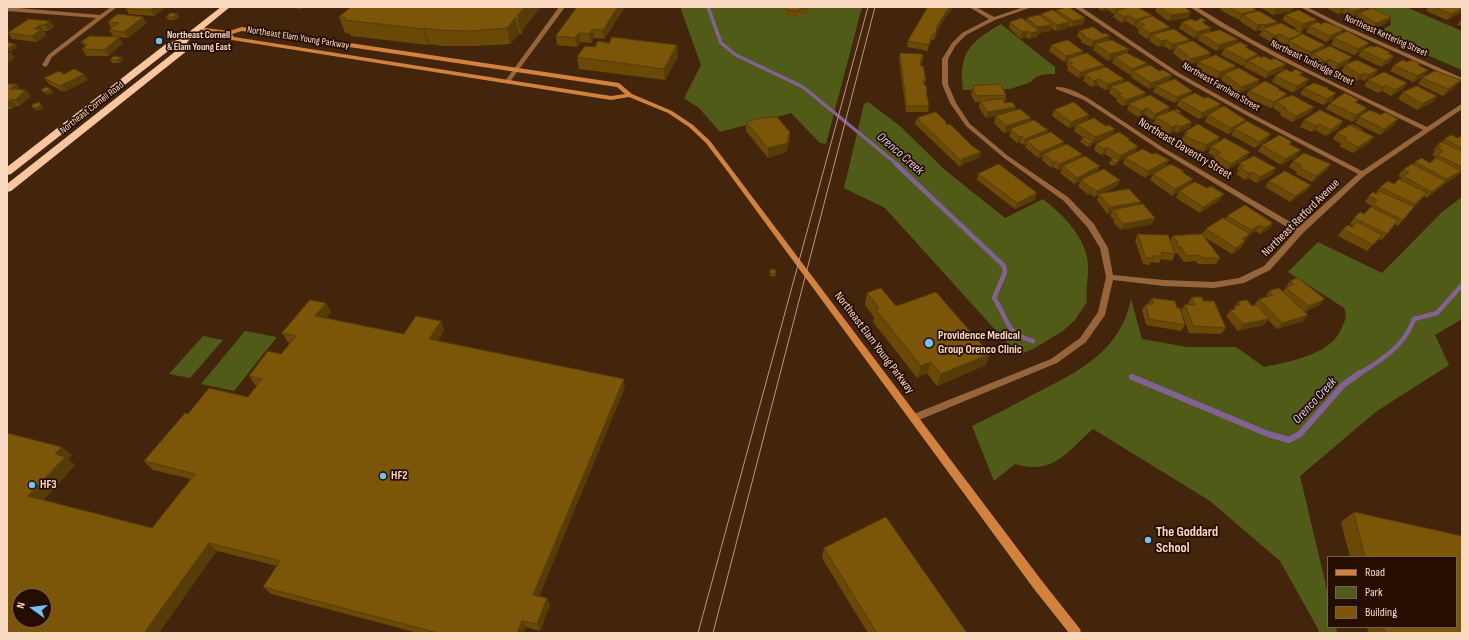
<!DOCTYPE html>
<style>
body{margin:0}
#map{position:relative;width:1469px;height:640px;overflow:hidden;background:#42250b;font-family:"Sofia Sans Condensed",sans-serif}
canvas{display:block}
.frame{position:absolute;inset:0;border:8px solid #f8d8c0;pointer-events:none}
.legend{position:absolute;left:1327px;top:556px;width:130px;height:72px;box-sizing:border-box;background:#250e00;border:1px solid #795f4d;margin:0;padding:5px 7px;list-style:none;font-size:12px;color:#f8d8c0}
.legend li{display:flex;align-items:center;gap:8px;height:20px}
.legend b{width:20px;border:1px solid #795f4d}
.north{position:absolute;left:12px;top:588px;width:40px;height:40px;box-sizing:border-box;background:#250e00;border:1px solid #795f4d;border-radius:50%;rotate:284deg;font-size:11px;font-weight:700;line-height:16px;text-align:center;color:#f8d8c0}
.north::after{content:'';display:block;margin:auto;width:14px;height:18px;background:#71c1f5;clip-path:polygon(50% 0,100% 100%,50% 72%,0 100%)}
</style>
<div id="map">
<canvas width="1469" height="640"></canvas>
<div class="frame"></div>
<ul class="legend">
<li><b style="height:5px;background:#d3823d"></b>Road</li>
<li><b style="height:11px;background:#505b18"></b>Park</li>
<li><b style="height:11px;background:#7b5508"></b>Building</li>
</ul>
<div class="north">N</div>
</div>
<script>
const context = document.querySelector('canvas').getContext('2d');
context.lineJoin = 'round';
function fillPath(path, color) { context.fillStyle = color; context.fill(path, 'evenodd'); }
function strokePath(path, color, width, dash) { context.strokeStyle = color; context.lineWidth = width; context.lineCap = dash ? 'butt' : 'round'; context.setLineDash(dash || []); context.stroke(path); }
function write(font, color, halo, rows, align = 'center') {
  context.font = font + ' "Sofia Sans Condensed",sans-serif'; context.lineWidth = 3.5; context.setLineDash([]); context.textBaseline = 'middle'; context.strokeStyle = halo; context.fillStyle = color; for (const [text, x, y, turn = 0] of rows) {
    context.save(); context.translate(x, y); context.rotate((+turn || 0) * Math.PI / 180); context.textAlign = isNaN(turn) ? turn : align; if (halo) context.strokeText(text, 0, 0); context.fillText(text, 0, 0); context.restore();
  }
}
const green = new Path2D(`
 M680,7H862L826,144L820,143L791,113L720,132L699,108L684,98L701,65Z
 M1365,7H1406L1462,31V70L1376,33L1391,25L1390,18Z
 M1001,24L1055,67V74C1046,74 1036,74 1031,82L1010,89L963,90C958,53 970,42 1001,24Z
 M868,102L900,126L945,170L1005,218L1043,199C1063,215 1086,237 1088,264C1089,277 1085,289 1087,302L1075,320L1063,331L1033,349L1018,355L885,208L844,188L864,104Z
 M1462,197V319L1435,335L1449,365L1377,411L1300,476L1328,594V627H1336L1337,633H1319L1317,627L1280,561L1210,501L1093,429C1075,444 1058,469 1031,467C1026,467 1020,465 1015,464L994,481L972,426C994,415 1016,404 1038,392C1080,371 1121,350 1131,299L1142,339L1187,347H1236L1264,367C1291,361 1333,355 1343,325C1346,319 1347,314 1344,308L1288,272L1318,242L1382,273L1442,212Z
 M245,331L277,337L234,391L201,384Z
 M203,336L223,340L190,378L169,374Z`);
const streamFar2 = new Path2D(`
 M708,7L721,43L736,55L803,87L898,165`);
const streamFar1 = new Path2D(`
 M896,164L1004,266L1005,272L994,298C1009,320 1004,333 1033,341
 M1359,374C1382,359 1404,347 1414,319L1437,313L1462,285`);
const stream = new Path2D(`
 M1132,377L1268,434L1289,440L1300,434L1343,385L1360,373`);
const street = new Path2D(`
 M7,7L100,15L111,7H117L52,57L47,66L45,67L42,65L48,55L96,18L7,11Z
 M559,7H565L509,83H505V81Z
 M969,7H976L994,17L1024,7H1032L995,20L966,35L956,45L948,59V84L956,103L970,124L1008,156L1068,197L1094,224L1108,248L1113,275L1164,280L1214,282L1239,278L1264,266L1295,232L1158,149L1084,100L1056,89V87C1066,86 1079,93 1088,98L1162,147L1299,227L1358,174L1246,115L1175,75L1074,7H1081L1179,73L1250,113L1362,171L1423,130L1277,58L1219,26L1190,7H1197C1270,53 1349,90 1427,127L1460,105L1462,104V109L1364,176L1303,233L1270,270L1244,283L1214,288L1164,286L1113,280L1105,315L1086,342L1057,363L914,422L911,421L910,418L911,415L1051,359L1080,338L1098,312L1106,277L1100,248L1088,228L1064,201L1004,158L966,126L950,103L942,84V59L952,43L962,33L989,19Z
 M1300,7H1307L1339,23L1462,78V82L1335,25Z`);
const secondary = new Path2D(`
 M198,27L229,31L242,27L619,83L632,94L672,111L693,125L710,141L729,166L1042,581L1080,629L1081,633H1069L1034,589L725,168L706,143L689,127L668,113L629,97L611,100L232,40L230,39L227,34L196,30V28ZM242,31L617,87L625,94L611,96L234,37L232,34Z`);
const highway = new Path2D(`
 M221,7H230L187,42L189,48L188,50L11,191L7,192V184L181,47L180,45L172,48L11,174L7,175V167L166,44L180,39Z`);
const tram = new Path2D(`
 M698,633L868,7
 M713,633L875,7`);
const wall = new Path2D(`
 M166,7L154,16L129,14L126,9Z
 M283,7H303L301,9Z
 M351,7H541L523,29V32L521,34H519L510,44L476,46H443L429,44L428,45L351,36L350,34L345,33L339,17Z
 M625,7L604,39L594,38L591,43L581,42L577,47L557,45L556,36Z
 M808,7L807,14H799V17L786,16L787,10Z
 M928,7H952L951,11L946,16L937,31L936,36L934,40H932L929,44L928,51L907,47L908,41Z
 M1096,7H1137L1169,30L1189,43L1211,53L1209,57L1236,66L1233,71L1260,80L1256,86L1239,93L1221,80L1223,76L1217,79L1196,68L1198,62L1188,65L1173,53L1175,49L1170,50L1164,46L1159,47L1149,41L1150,38L1147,39L1138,33L1139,29L1135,27L1136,26H1134L1126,21L1122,23L1113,17L1115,14H1114L1108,10L1102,11Z
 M1151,7H1184L1188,18L1168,21L1155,11L1156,8H1153Z
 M1219,7H1252L1256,10L1255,12L1278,22L1276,24L1294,30L1296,28L1282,20L1285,15L1314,24H1321L1344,29L1340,35L1365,49L1374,47L1390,52L1389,54L1394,56L1390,62L1381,67L1358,56L1362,51L1354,55L1331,45L1334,38L1339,36L1326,42L1306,32L1309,27L1303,29V30L1302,33H1301L1302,34V35L1325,45L1322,50L1348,63L1334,70L1326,66L1323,67L1309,60L1312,55L1307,58L1286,47L1287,44L1286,45L1276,40L1271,42L1259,35L1262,31L1259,30L1255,31L1240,21L1241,19L1239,20L1220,10L1221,7L1220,8Z
 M1260,7H1294L1292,11L1273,15Z
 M1329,7H1367L1365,10L1387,23L1372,29L1356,19L1358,15L1351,17L1342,13L1338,14L1328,9Z
 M1429,7H1462V12L1447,20L1426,11Z
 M1056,10L1085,18L1083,24L1071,27L1068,26V28L1056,31L1051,28L1050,31L1039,33L1037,37L1029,39L1026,37L1021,39L1009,28L1010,22L1026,21L1027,18L1040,16L1041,14L1056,13Z
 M166,17H179L175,20H168Z
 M1462,18V26L1457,25Z
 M50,21L54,27L48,31H44L46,35L37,42L12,39L8,33Z
 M1195,21L1204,24L1209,32L1247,48L1257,57L1282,70L1265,78L1244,67L1246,64L1243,66L1221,55L1224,49L1225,48L1216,51L1198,40L1199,37L1194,38L1179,28L1182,22Z
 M108,22L147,23L128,38L119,37L123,43L108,56H86L82,49L85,47L81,42L113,36L109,30L112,28H111Z
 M1079,31L1103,34L1110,36L1108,41L1129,49L1127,53L1146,67L1190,95L1244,123L1267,140L1255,148L1231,135L1234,131L1228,134L1205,122L1208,115L1211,114L1199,119L1177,106L1179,101L1174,103L1153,92L1156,86L1162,84L1149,89L1131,77L1132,74L1130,75L1112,63L1114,59L1108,61L1093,50L1095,46L1091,47L1081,42L1082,40L1077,37Z
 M609,43L677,45L678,57L665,80L579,69L577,57L595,47Z
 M1051,45L1083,51L1082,55L1103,68L1124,79L1122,83L1144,97L1170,107L1167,113L1181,112L1180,114L1189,128L1177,133L1174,131L1169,134L1153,124L1156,118L1152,120L1144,114L1138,117L1127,110L1129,104L1123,106L1116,101L1117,99L1109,93L1111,89L1105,90L1097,85L1092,87L1083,81L1085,76L1078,78L1067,70L1068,67L1066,65L1068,61L1064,62L1049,51Z
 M900,53L923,58L921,65L926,80L924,85L927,92V96L929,106L928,112H906L899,59Z
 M121,57L123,60L119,63H112L110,60Z
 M1407,62L1419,66L1428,70L1424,76L1413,82L1390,71L1394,65Z
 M1345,65L1378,70L1374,76L1364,81L1361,79L1356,81L1341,72Z
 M1291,72L1303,73L1301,76L1309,79L1305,85L1293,93L1272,82L1275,76Z
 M64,74L88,80L64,92L49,84L44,78Z
 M1422,78L1456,86L1443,96L1418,84Z
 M1368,80L1407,83L1403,89L1391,96L1382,91L1378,93L1364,86Z
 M7,84H16L20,89L31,96L19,106H16L12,109H7Z
 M973,86L1006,95L1005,101H1003L1005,103L1063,145L1082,154L1081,158L1100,166L1097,172L1120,180L1117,186L1102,194L1139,205L1152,224L1121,230L1113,222L1114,220L1110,216L1112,213L1107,214L1097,200L1099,195L1094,197L1090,194L1088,195L1078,186L1081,181L1074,184L1060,173L1062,168L1058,170L1053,167L1051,168L1042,160L1043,156L1038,158L1025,147L1026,144L1023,145L1019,142L1017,143L1009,136L1011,131L1004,133L994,123L996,116L986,118L979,108L980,102H983H975L971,95Z
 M1304,88L1328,89L1336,93L1332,100L1323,105L1300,94Z
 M41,90H51L53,93L48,95L44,93Z
 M1278,90L1284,99L1314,107L1310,113L1292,122L1280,115L1281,113L1273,108L1274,105L1271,108L1245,97L1249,91Z
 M1403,92L1437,96L1433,102L1417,110L1398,99Z
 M1330,103H1357L1367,108L1363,115L1352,122L1326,109Z
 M1054,110L1089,115L1087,121L1106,126L1115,129L1112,135L1092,144L1091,146L1088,147L1080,142L1082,139L1084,138L1074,131L1076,125L1069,128L1052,116Z
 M1359,117L1394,125L1380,135L1355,123Z
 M917,118L946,124L971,145L981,152L979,158L963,164L962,166L960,167L915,124Z
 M1304,120L1343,121L1339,128L1326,136L1315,130L1312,132L1300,127Z
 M746,122L790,141L786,152L768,158L746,131Z
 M1362,129L1361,130L1374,137L1369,143L1353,153L1339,146L1341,144L1333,139L1337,133Z
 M1185,132L1220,137L1217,143L1203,152L1181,142Z
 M1462,135V172L1459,174H1458L1456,177L1443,185L1441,187L1427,198L1424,196L1414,207L1398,226L1395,224L1382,240L1379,239L1367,251L1338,236L1343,229L1352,227L1353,226L1350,224L1354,218L1364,214L1372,206L1365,202L1369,196L1375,194L1380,187L1394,184L1400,180L1402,178L1398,176L1403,170L1413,164L1415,162L1430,163L1436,156L1432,155L1435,151H1433L1438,144L1442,142L1445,139L1458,138Z
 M1130,139V141L1138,146L1135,152L1119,161L1118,164L1113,166L1109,164L1111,160L1113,159L1105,154L1101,155L1094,150L1096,144Z
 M1262,145H1290L1301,150L1296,157L1281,165L1258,151Z
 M1211,147L1250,152L1246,158L1227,170L1213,162L1215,157L1208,153Z
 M1152,154L1169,160L1166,166L1145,178L1123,164L1125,158Z
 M1293,161L1331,164L1326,171L1312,182L1296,174L1297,172L1289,167Z
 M1240,163L1276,168L1272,175L1256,183L1248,178L1245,180L1236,174L1239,171L1237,170Z
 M1184,171L1183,173L1190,185L1207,188L1220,200L1200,213L1176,198L1179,191L1172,196L1150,180L1153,174Z
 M978,174L1035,200L1015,209L977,180Z
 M1269,181L1311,185L1306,191L1290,202L1265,187Z
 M1227,216L1273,223L1269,229L1260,234L1256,231L1249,235L1244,241H1245L1241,248L1232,254L1204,237L1220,258L1216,264H1199L1195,261L1184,262L1177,253L1175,254L1172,261L1161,259L1159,263L1151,262L1149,265L1143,264L1135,240L1138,234L1170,241L1173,236L1202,234L1206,229L1225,219Z
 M770,273H776L775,277L770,276Z
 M1290,281L1320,305L1305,312L1308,315L1303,321L1277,329L1268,320L1264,325L1238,331L1226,316L1230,310H1232L1238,302L1252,306L1254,305L1259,299L1265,298L1269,291L1283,292Z
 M867,293L896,306L986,365L937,386L927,373L917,378L873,322L874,317L865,305Z
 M1192,297L1203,301L1226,328L1221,334L1189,333L1181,311L1185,325L1181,331L1146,325L1142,310L1146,304H1148L1152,298L1177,308L1181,310L1185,304H1189L1188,303Z
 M326,303L331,312L326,318L404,334L441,321L444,331L438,341L625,387L539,596L547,598L550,605L540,631L526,627L523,633H418L271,594L263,587L277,566L217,551L7,633V433L62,447L72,455L68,459L75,465L43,500L152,528L191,479L153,470L144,461L188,414L248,397L257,385H255L249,376L281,354L290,343L288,342L282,333Z
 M1354,512L1462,536V633H1368L1367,627H1456V557H1350L1341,522Z
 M824,548L967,633H868L822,558Z`);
const shadedWall = new Path2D(`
 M155,7H166L154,16L151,10Z
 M525,7H541L523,29V32L521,34L517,16Z
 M618,7H625L604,39L603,30Z
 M950,7H952L951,11L946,16L937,31L936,36L934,40L936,28L947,10Z
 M1104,7H1109L1108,10L1102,11Z
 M1121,7H1131L1116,11L1115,14H1114L1116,8Z
 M1286,7H1294L1292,11L1273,15L1276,9Z
 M1345,7L1342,13L1338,14L1342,8Z
 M1366,7H1367L1364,12L1359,13L1358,15L1351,17L1354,11Z
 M1462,9V12L1461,13L1447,20L1452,14Z
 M1256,10L1253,16L1243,15L1241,19L1239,20L1242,14Z
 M1191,12L1188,18L1168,21L1171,15Z
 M178,14L179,17L175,20L173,17Z
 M1128,15L1126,21L1122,23L1124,17Z
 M1152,15L1149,21H1138L1136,26H1134L1136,20Z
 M143,17L147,23L128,38L124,32Z
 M1391,17L1387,23L1372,29L1376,23Z
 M515,18L519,34L510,44L507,28Z
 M1085,18L1083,24L1071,27L1073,21Z
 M1317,20L1314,26H1309V27L1300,30L1303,24Z
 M50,21L54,27L48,31L44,25Z
 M1070,22L1068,28L1056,31L1057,25Z
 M1278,22L1274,28L1263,29L1265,25Z
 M1262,24L1259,30L1255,31L1258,25Z
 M40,25L46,35L37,42L32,36L34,29Z
 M1052,25L1050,31L1039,33L1037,37L1029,39L1031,33L1037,31L1038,27Z
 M1170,27L1168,33L1152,35L1150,38L1147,39L1150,33Z
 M424,28L429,44L428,45L423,29Z
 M1211,28L1209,34H1201L1199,37L1194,38L1197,32Z
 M593,29L594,38L591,43L589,34Z
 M1344,29L1340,35L1326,42L1330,36Z
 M1303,30L1302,33L1298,34L1300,31Z
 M1028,31L1026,37L1021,39L1022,32Z
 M579,33L581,42L577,47L575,38Z
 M1279,34L1276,40L1271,42L1275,36Z
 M1302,34L1299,40L1289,41L1287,44L1286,45L1289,39Z
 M1110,36L1107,42L1095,44V46L1091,47L1093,41Z
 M119,37L123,43L108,56L104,50Z
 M1238,39L1235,45L1216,51L1219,45Z
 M1166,40L1164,46L1159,47L1161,41Z
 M1190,40L1187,46H1176L1175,49L1170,50L1173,44Z
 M1369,43L1365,49L1354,55L1358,49Z
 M15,44L18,47L10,52L7,49Z
 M677,45L678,57L665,80L664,69Z
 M1325,45L1322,51L1313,54L1307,58L1310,52Z
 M1129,49L1126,55L1115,57L1114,59L1108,61L1110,54Z
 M1083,51L1081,58L1068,59V61L1064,62L1066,56Z
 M10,52L15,58L7,63V54Z
 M1211,53L1208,59L1188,65L1191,59Z
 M1258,54L1255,60L1248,61L1246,64L1243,66L1246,60Z
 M1394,56L1390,62L1381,67L1385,61Z
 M121,57L123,60L119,63L117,60Z
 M1352,57L1348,63L1334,70L1338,64Z
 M1330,59L1326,66L1323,67L1326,61Z
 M1147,63L1145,70L1133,71L1132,74L1130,75L1132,69Z
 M1286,64L1282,70L1265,78L1268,72Z
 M1104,65L1102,71L1085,74V76L1078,78L1080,72Z
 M1236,66L1232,72L1224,74L1223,76L1217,79L1220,72Z
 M1378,70L1374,76L1364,81L1368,75Z
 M1428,70L1424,76L1413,82L1417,76Z
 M1365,73L1361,79L1356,81L1360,75Z
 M84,74L88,80L64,92L60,86Z
 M1172,75L1169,81L1149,89L1151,83Z
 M1099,79L1097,85L1092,87L1094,81Z
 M1124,79L1121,85L1111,87V89L1105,90L1108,84Z
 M1309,79L1305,85L1293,93L1297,86Z
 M1260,80L1256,86L1239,93L1242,87Z
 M1461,80L1456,86L1443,96L1448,89Z
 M1407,83L1403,89L1391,96L1395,90Z
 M16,84L21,90L10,89Z
 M1386,85L1382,91L1378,93L1383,87Z
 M26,90L31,96L19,106L15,100Z
 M51,90L53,93L48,95L45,92Z
 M1192,91L1189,97L1180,100L1179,101L1174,103L1177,97Z
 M1146,93L1143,99L1129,104L1123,106L1126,100Z
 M1336,93L1332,100L1323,105L1327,99Z
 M1287,94L1283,100L1276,102L1274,105L1271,108L1274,102Z
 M1437,96L1433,102L1417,110L1422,104Z
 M11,99L16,106L12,109L7,103Z
 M39,102L42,106L43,109L36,111L33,108Z
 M1221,104L1218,110L1199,119L1202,113Z
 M1016,107L1014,113L986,118L988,112Z
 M1170,107L1167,113L1152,120L1155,114Z
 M1314,107L1310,113L1292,122L1296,116Z
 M1147,108L1144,114L1138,117L1141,111Z
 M1367,108L1363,115L1352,122L1356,115Z
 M1089,115L1087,121L1069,128L1071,122Z
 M1031,118L1029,125L1011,129V131L1004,133L1006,126Z
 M1398,119L1394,125L1380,135L1384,129Z
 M1246,120L1242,126L1235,129L1234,131L1228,134L1231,128Z
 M1343,121L1339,128L1326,136L1331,130Z
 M1192,122L1189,128L1177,133L1180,127Z
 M1319,124L1315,130L1312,132L1316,126Z
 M1177,125L1174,131L1169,134L1172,127Z
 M1115,129L1112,135L1092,144L1095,137Z
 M1048,130L1045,137L1027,141L1026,144L1023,145L1025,139Z
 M790,132V141L786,152L768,158V148Z
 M1271,134L1267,140L1255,148L1259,142Z
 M1022,136L1019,142L1017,143L1019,137Z
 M1220,137L1217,143L1203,152L1206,145Z
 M1374,137L1369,143L1353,153L1358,147Z
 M1064,142L1062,148L1044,154L1043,156L1038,158L1040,152Z
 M1093,142L1091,146L1088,147L1089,144Z
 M1138,146L1135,152L1118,162L1119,161L1118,164L1113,166L1115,163L1118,162L1120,156Z
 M1107,147L1105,154L1101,155L1104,149Z
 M1301,150L1296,157L1281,165L1285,159Z
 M981,152L979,158L963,164L962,166L960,167L962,159Z
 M1250,152L1246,158L1227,170L1231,164Z
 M1082,154L1080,160L1063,166L1062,168L1058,170L1060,164Z
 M1169,160L1166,166L1145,178L1148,171Z
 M1055,161L1053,167L1051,168L1053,162Z
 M1331,164L1326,171L1312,182L1316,176Z
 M1100,166L1097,172L1074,184L1077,178Z
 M1276,168L1272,175L1256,183L1260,177Z
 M1461,171L1456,177L1443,185L1441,187L1427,198L1432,192L1445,182L1447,179Z
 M1252,172L1248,178L1245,180L1249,173Z
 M1193,179L1190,185L1172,196L1175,189Z
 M1120,180L1117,186L1100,195L1099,194V195L1094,197L1097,191Z
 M1311,185L1306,191L1290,202L1295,196Z
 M1091,188H1092L1090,194L1088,195Z
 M1037,193L1035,200L1015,209L1017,203Z
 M1427,193L1422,199L1409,211L1415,204Z
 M1224,194L1220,200L1200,213L1203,207Z
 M1141,202L1138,208L1113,210L1112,213L1107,214L1110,207Z
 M1155,218L1152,224L1121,230L1124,224Z
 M1273,223L1269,229L1260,234L1264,228Z
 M1260,225L1256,231L1249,235L1246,240L1238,245L1242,239L1248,235L1251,230Z
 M1245,241L1241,248L1232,254L1236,248Z
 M1325,299L1320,305L1304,312L1309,306Z
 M326,303L331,312L321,325L315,316Z
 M1308,315L1303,321L1277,329L1282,323Z
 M1269,319L1264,325L1238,331L1243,324Z
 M441,321L444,331L433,348L429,339Z
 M990,354L986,365L937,386L941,374Z
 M931,362L927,373L917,378L921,366Z
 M624,379L625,387L537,602L533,595Z
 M62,447L72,455L68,459L75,465L39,505L28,496L55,454Z
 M209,543L217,551L159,633H144Z
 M547,598L550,605L540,631L537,624Z
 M522,621L526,627L523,633H517Z`);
const building = new Path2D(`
 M128,7H155L151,10L126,9Z
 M351,7H525L517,16H520L518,18H515L507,28L472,31L438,30L424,28L423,29L345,20L346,18L339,17Z
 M577,7H618L603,30L593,29L589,34L579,33L575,38L556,36Z
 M787,7H808L807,8H800L799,11L787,10Z
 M928,7H950L947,10L936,28L937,30L935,34H933L931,38L929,45L908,41Z
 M1069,7L1085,18L1073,21L1056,10Z
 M1130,7H1137L1152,15L1136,20L1128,15L1124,17L1116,11Z
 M1160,7H1184L1191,12L1171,15Z
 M1228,7H1252L1256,10L1242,14Z
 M1273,7H1286L1276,9Z
 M1345,7H1366L1354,11Z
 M1434,7H1462V9L1452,14Z
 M1372,8L1391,17L1376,23L1359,13Z
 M1053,10L1070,22L1057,25L1041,14Z
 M1299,10L1317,20L1303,24L1285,15Z
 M1259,11L1278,22L1265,25L1262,24L1258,25L1243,15Z
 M171,13L178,14L173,17H166Z
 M118,14L143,17L124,32L109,30L119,23L108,22Z
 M1039,15L1052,25L1038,27L1027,18Z
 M1153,16L1170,27L1150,33L1140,27L1145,25L1138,21Z
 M1022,18L1039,31L1031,33L1028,31L1022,32L1010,22Z
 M1202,18L1206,21L1202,22L1211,28L1197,32L1182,22L1191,19L1195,21Z
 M29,19L50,21L44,25H40L34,29H42L32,36L8,33Z
 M1318,22L1321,24L1325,22L1344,29L1330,36L1309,26Z
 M1281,23L1302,34L1289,39L1279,34L1275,36L1263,29Z
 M1093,27L1103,34L1105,33L1110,36L1093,41L1083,36L1085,35L1079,31Z
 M1299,27L1303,30L1300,31L1295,28Z
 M1174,29L1190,40L1173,44L1166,40L1161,41L1152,35Z
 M1220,30L1238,39L1219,45L1201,34Z
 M1347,31L1369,43L1358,49L1334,38Z
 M1303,34L1325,45L1310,52L1289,41Z
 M90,36L119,37L104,50L82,49L87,45L83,44L85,43L81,42Z
 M612,37L677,45L664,69L577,57L585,46L595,47L598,41L609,43Z
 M1068,40L1083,51L1066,56L1051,45Z
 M1112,40L1129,49L1110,54L1095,44Z
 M1193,41L1211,53L1191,59L1176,46Z
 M7,42L15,44L7,49Z
 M1240,42L1248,46L1245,47L1258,54L1246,60L1224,49Z
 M1330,46L1352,57L1338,64L1330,59L1326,61L1313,54Z
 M1371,46L1374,47L1377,46L1390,52L1388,53L1394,56L1385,61L1362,50Z
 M900,53L922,54L923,58H920L921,66H923L926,80H923L924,85H926L927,92H926L929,106H907Z
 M1087,53L1104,65L1080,72L1069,64L1073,63L1068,59Z
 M1127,53L1147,63L1132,69L1115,57Z
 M1216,55L1236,66L1220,72L1198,62Z
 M114,56L121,57L117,60H110Z
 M1259,56L1261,58L1264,56L1271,60L1274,58L1286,64L1268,72L1248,61Z
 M1357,60L1378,70L1368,75L1365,73L1360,75L1345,65Z
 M1403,60L1407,62L1412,60L1421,64L1418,65L1428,70L1417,76L1394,65Z
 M1150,65L1159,71L1163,70L1172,75L1151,83L1133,71Z
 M1106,67L1124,79L1108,84L1099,79L1094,81L1085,74Z
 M1239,68L1260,80L1242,87L1224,74Z
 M74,69L84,74L60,86L44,78L59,71L64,74Z
 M1286,69L1291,72L1296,69L1303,73L1299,75L1309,79L1297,86L1275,76Z
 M1436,71L1461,80L1448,89L1422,78L1432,72Z
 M1384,72L1407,83L1395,90L1386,85L1383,87L1368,80Z
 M1175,79L1192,91L1177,97L1156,86Z
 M1128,81L1146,93L1126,100L1118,95L1122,94L1111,87Z
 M1265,81L1279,88L1278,89L1287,94L1274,102L1249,91Z
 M1314,83L1328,88L1327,89L1336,93L1327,99L1304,88Z
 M7,84H16L10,89L26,90L15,100L11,99L7,103Z
 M1001,84L1006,95L977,96L972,89H974L973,86Z
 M1417,86L1437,96L1422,104L1403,92Z
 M47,87L51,90L45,92L41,90Z
 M1195,93L1204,98L1208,97L1221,104L1202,113L1180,100Z
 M1345,93L1359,100L1355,102L1367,108L1356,115L1330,103Z
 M1150,95L1170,107L1155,114L1147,108L1141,111L1129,104Z
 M1292,95L1314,107L1296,116L1284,109L1287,108L1276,102Z
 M1001,99L1005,103L1012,102L1016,107L988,112L980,102Z
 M39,102L41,106L33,108L32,105Z
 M1074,102L1089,115L1071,122L1054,110Z
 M1224,106L1246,120L1231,128L1208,115Z
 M1020,109L1031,118L1006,126L996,116Z
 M1177,109L1181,112L1179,113L1174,110Z
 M1174,110L1192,122L1180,127L1177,125L1172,127L1156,117Z
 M1320,110L1343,121L1331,130L1319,124L1316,126L1304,120Z
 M1370,110L1381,115L1385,112L1398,119L1384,129L1359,117Z
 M936,112L946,122L945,123L948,125L950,124L971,145L981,152L962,159L964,160L961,161L917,118Z
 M777,117L790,132L787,143L768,148L746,122L761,118Z
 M1094,118L1106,126L1109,125L1115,129L1095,137L1077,125Z
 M1034,120L1048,130L1025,139L1022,136L1019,137L1011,129Z
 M1247,121L1271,134L1259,142L1235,129Z
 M1198,124L1220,137L1206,145L1184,136L1188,133L1185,132Z
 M1352,124L1362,129L1360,130L1351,125Z
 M1350,125L1374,137L1358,147L1344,140L1347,138L1337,133Z
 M1051,132L1064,142L1040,152L1027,141Z
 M1119,132L1130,139L1128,140L1138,146L1120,156L1107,147L1104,149L1096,144Z
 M1280,135L1292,142L1289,144L1301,150L1285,159L1262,145Z
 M1451,135L1458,138L1462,136V148L1445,139Z
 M1085,137L1093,142L1089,144L1082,139Z
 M1225,138L1250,152L1231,164L1216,155L1221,153L1211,147Z
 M1442,142L1462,151V167L1437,155L1443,151L1437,148L1441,146L1438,144Z
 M1067,144L1082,154L1060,164L1055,161L1053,162L1044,154Z
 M1143,149L1152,154L1156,153L1169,160L1148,171L1125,158Z
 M1304,153L1331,164L1316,176L1300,168L1302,166L1293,161Z
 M1085,156L1100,166L1077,178L1063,166Z
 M1254,156L1276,168L1260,177L1252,172L1249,173L1240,168L1244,166L1240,163Z
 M1115,158L1119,161L1115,163L1111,160Z
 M1422,158L1430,163L1437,158L1461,171L1447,179L1415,162Z
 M999,164L1037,193L1017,203L978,174Z
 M1171,164L1184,171L1182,172L1193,179L1175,189L1153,174Z
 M1412,164L1446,181L1432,192L1403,176L1409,172L1403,170Z
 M1104,169L1120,180L1097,191L1092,188H1091L1081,180Z
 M1285,171L1311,185L1295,196L1269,181Z
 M1399,179L1427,193L1415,204L1380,187L1388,181L1394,184Z
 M1195,182L1207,188L1211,186L1224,194L1203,207L1179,191Z
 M1129,189L1141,202L1110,207L1099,194Z
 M1380,191L1414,207L1403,220L1373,205L1377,200L1369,196L1373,192L1376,194Z
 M1143,204L1155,218L1124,224L1116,216L1118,215L1113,210Z
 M1245,205L1273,223L1264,228L1260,225L1251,230L1227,216Z
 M1371,207L1398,220L1387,234L1354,218L1360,212L1364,214Z
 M1223,218L1250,234L1242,239L1245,241L1236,248L1206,229Z
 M1357,222L1382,235L1373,245L1343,229L1348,225L1352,227Z
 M1138,234L1168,235L1175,254L1161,252L1163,256H1152L1153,258H1146Z
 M1202,234L1220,258H1203L1199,255L1187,256L1181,247H1179L1176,243H1178L1173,236Z
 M771,269L776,270L775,274L770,273Z
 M1298,278L1325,299L1309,306L1286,288L1294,284L1290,281Z
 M881,288L896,306L936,292L990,354L941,374L931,362L921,366L876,310L879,308L867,293Z
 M1279,288L1308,315L1282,323L1259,299L1273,295L1269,291Z
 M1192,297H1202L1203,301H1214L1226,328L1193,326L1185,304L1195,305Z
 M1152,298L1175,301L1177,308H1180L1185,325L1149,319L1146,304H1153Z
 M310,300L326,303L315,316L404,334L416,316L441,321L429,339L624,379L533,595L547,598L537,624L522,621L517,633H438L263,587L280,561L209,543L144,633H7V433L62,447L55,454L65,457L28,496L152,528L195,474L144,461L185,413L188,414L209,388L248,397L262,379L249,376L268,351L281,354L296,336L282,333ZM20,596H44V620H20Z
 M1247,300L1252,306L1257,305L1269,319L1243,324L1230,310L1236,309L1234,306L1240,305L1238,302Z
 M1354,512L1462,536V633H1385L1383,627H1456V557H1365Z
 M886,517L967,633H877L824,548Z`);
const markers = [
 [159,41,4,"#71c1f5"],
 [929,343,5,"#71c1f5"],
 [383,476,4,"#71c1f5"],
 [32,485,4,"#71c1f5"],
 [1148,540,4,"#71c1f5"]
];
const farPoinames = [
 ["Northeast Cornell",167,35],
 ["& Elam Young East",167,47]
];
const farStreetnames = [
 ["Northeast Kettering Street",1386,36,24],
 ["Northeast Elam Young Parkway",298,38,9],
 ["Northeast Tunbridge Street",1312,63,26],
 ["Northeast Farnham Street",1221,87,30],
 ["Northeast Cornell Road",92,108,-38]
];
const streetNames = [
 ["Northeast Daventry Street",1185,149,31],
 ["Northeast Retford Avenue",1301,218,-45],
 ["Northeast Elam Young Parkway",874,343,53]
];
const poiNames = [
 ["Providence Medical",938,336],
 ["Group Orenco Clinic",938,350],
 ["HF2",391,476],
 ["HF3",40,485]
];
const waterNames = [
 ["Orenco Creek",900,154,41],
 ["Orenco Creek",1315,401,-47]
];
const nearPoinames = [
 ["The Goddard",1156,532],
 ["School",1156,548]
];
fillPath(green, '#505b18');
strokePath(streamFar2, '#826294', 3.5);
strokePath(streamFar1, '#826294', 4.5);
strokePath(stream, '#826294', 6);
fillPath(street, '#97653c');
fillPath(secondary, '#d3823d');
fillPath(highway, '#f9c6a0');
strokePath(tram, '#b89980', 1);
fillPath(wall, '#6a4907');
fillPath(shadedWall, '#563c06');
fillPath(building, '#7b5508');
strokePath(building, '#563c06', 1);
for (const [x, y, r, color] of markers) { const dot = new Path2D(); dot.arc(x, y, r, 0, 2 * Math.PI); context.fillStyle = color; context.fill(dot); strokePath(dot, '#250e00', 1.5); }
write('bold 10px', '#f8d8c0', '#250e00', farPoinames, 'left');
write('10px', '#f8d8c0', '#250e00', farStreetnames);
write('12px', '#f8d8c0', '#250e00', streetNames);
write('bold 12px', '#f8d8c0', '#250e00', poiNames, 'left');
write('italic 13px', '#d9cbfa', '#250e00', waterNames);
write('bold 14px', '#f8d8c0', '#250e00', nearPoinames, 'left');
</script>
